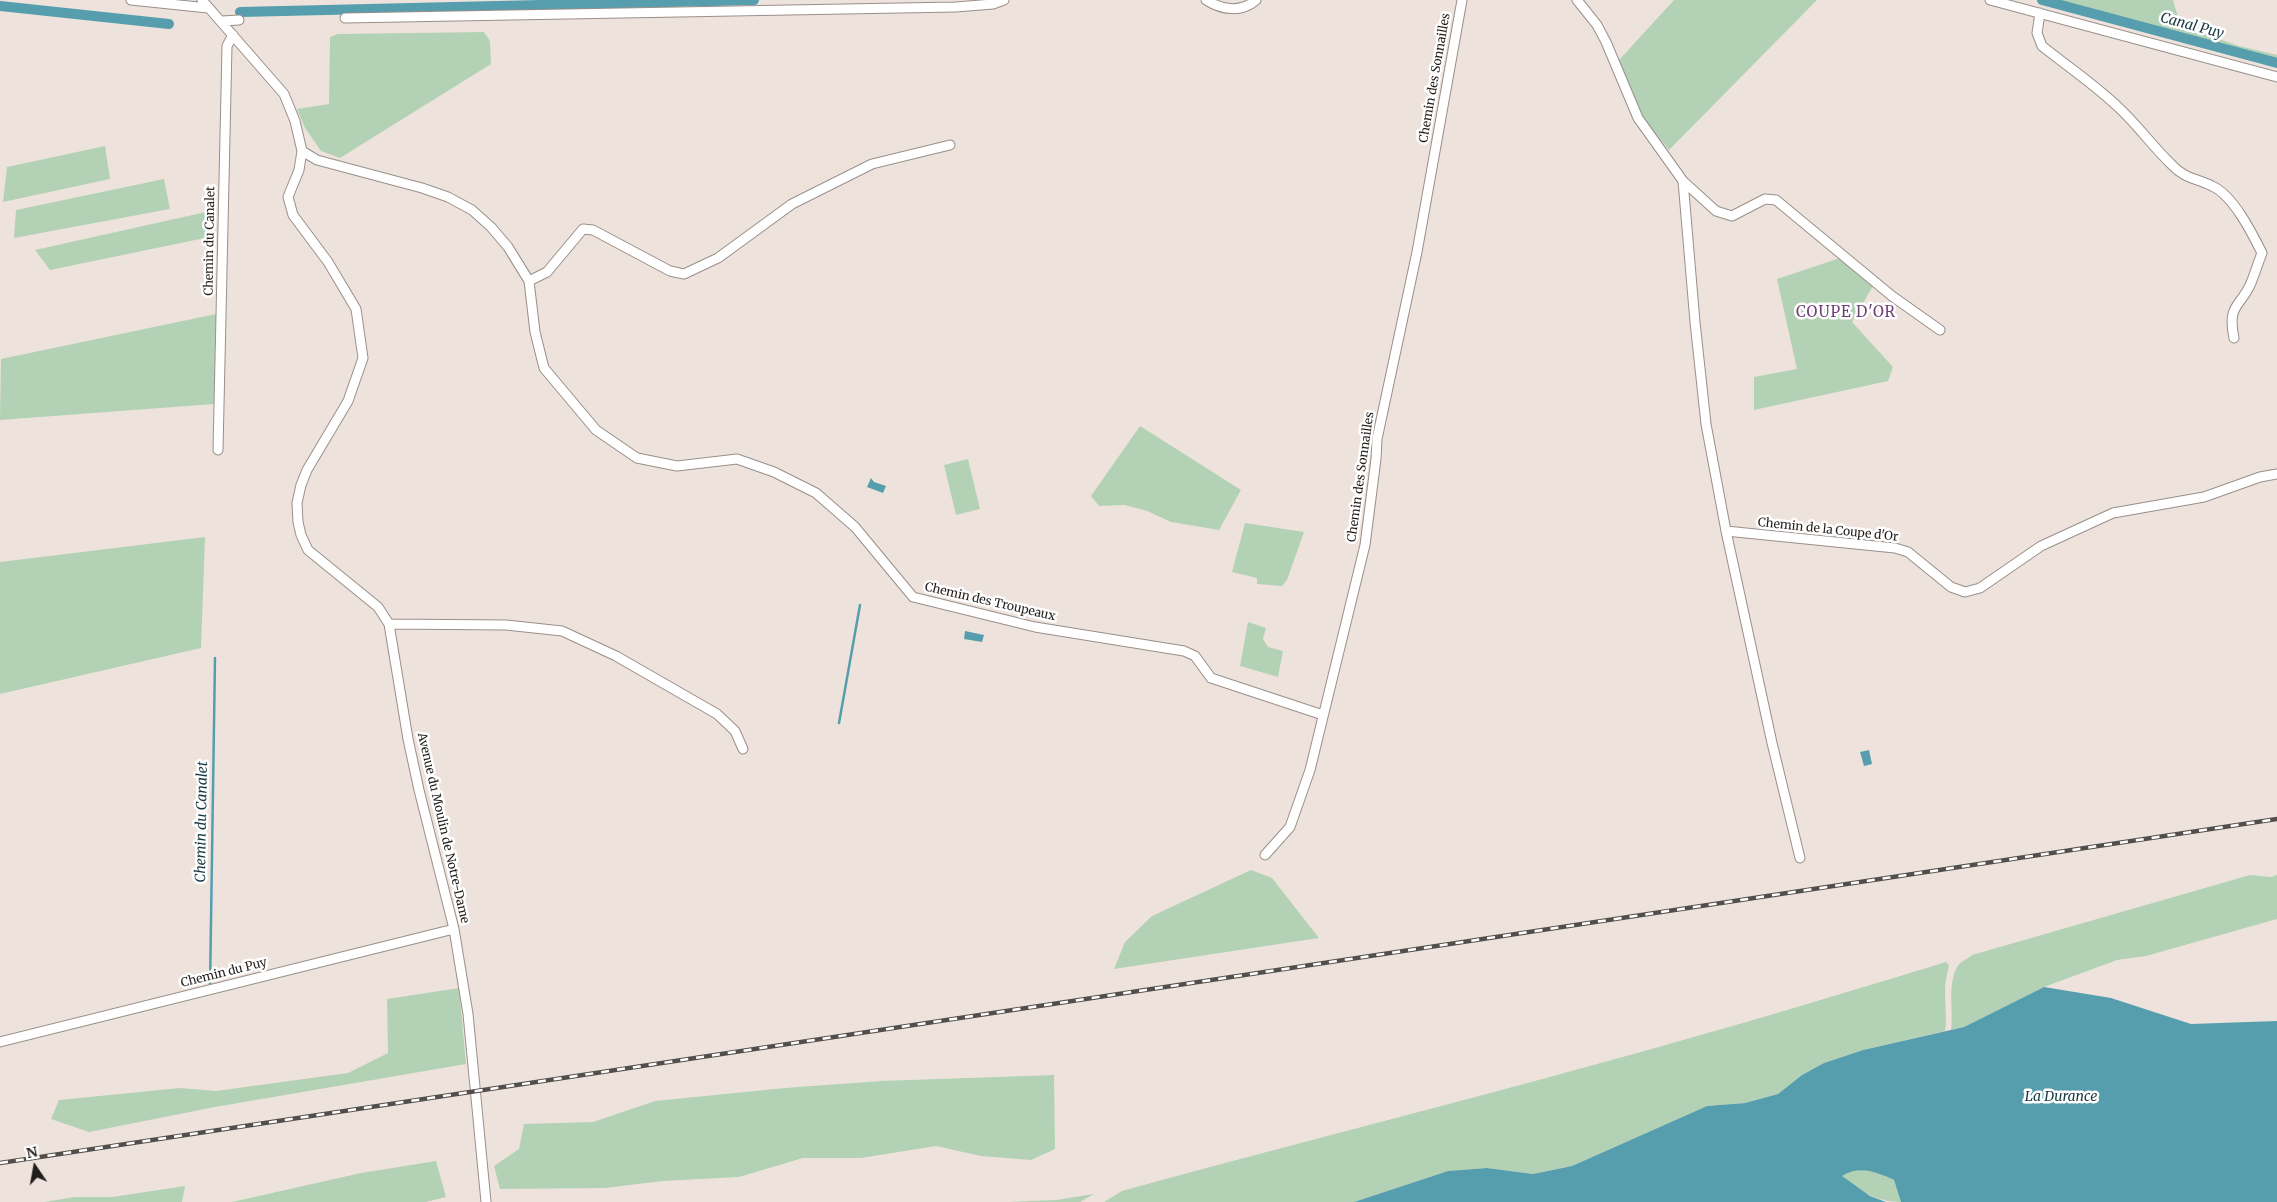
<!DOCTYPE html>
<style>
body{margin:0}
#map{position:relative;width:2277px;height:1202px;overflow:hidden;background:#eee3dc;font-family:Merriweather,serif}
canvas{display:block}
.north{position:absolute;left:10px;top:1142px;width:50px;height:50px;-webkit-text-stroke:4px #fff;paint-order:stroke;rotate:348deg;font-size:14px;font-weight:700;line-height:20px;text-align:center;color:#211d1a}
.north::after{content:'';display:block;margin:auto;width:18px;height:22px;background:#211d1a;clip-path:polygon(50% 0,100% 100%,50% 72%,0 100%)}
</style>
<div id="map">
<canvas width="2277" height="1202"></canvas>
<div class="north">N</div>
</div>
<script>
const context = document.querySelector('canvas').getContext('2d');
context.lineJoin = 'round';
function fillPath(path, color) { context.fillStyle = color; context.fill(path, 'evenodd'); }
function strokePath(path, color, width, dash) { context.strokeStyle = color; context.lineWidth = width; context.lineCap = dash ? 'butt' : 'round'; context.setLineDash(dash || []); context.stroke(path); }
function write(font, color, halo, rows, align = 'center') {
  context.font = font + ' Merriweather,serif'; context.lineWidth = 5; context.setLineDash([]); context.textBaseline = 'middle'; context.strokeStyle = halo; context.fillStyle = color; for (const [text, x, y, turn = 0] of rows) {
    context.save(); context.translate(x, y); context.rotate((+turn || 0) * Math.PI / 180); context.textAlign = isNaN(turn) ? turn : align; if (halo) context.strokeText(text, 0, 0); context.fillText(text, 0, 0); context.restore();
  }
}
const green = new Path2D(`
 M1674,0H1817L1669,150L1642,117L1619,60Z
 M2050,0H2173L2178,17L2199,32L2239,46L2277,55V61Z
 M484,32L490,41L491,64L340,158L321,151L305,128L297,109L329,104L330,37L338,34Z
 M105,146L110,179L3,202L7,167Z
 M164,179L170,209L14,238L16,210Z
 M206,212L205,238L50,270L35,250Z
 M1840,258L1873,286L1852,322L1893,367L1888,381L1754,410V377L1797,369L1777,279Z
 M216,314L214,404L0,420L1,359Z
 M1140,426L1241,490L1219,530L1171,522L1147,511L1125,505L1099,506L1091,496Z
 M968,459L980,509L956,515L944,465Z
 M1245,523L1304,532L1287,580L1282,586L1257,584V578L1232,572Z
 M205,537L201,648L0,694V562Z
 M1248,622L1266,628L1263,639L1268,647L1283,651L1278,677L1240,666Z
 M1251,870L1272,878L1319,938L1114,969L1125,942L1152,916Z
 M2250,875L2271,877L2277,875V919L2146,956L2117,960L2044,987L1964,1027L1951,1030C1954,1010 1946,983 1959,964C1962,961 1969,958 1972,955Z
 M1946,962L1949,965L1945,986L1946,1025L1945,1031L1863,1050L1824,1063L1802,1075L1778,1094L1745,1103L1707,1106L1572,1166L1533,1174L1487,1168L1448,1171L1354,1202H1104L1122,1191C1263,1152 1405,1116 1546,1078C1680,1042 1813,1003 1946,962Z
 M459,988L466,1064L215,1107L89,1132L51,1119L59,1100L180,1088L216,1091L348,1073L388,1053L387,999Z
 M1054,1075L1055,1149L1031,1160L981,1156L936,1146L861,1158H803L739,1177L663,1181L605,1188L500,1189L494,1166L519,1149L524,1124L593,1122L655,1101L785,1088L881,1081Z
 M436,1161L446,1197L426,1202H232L361,1173Z
 M1853,1170H1872L1894,1180L1901,1202C1877,1202 1859,1191 1841,1176Z
 M185,1186L182,1202H44L75,1197H112Z
 M1094,1194L1080,1202H1007L1056,1200Z`);
const water = new Path2D(`
 M871,478L874,482L886,486L883,493L867,487Z
 M965,631L984,635L982,642L964,639Z
 M1869,750L1872,764L1864,766L1860,752Z
 M2044,987L2111,998L2191,1024L2277,1021V1202H1901L1894,1180C1876,1172 1860,1165 1842,1176L1870,1196L1886,1202H1354L1448,1171L1487,1168L1533,1174L1572,1166L1707,1106L1745,1103L1778,1094L1802,1075L1824,1063L1863,1050L1964,1027Z`);
const stream = new Path2D(`
 M839,723L860,605
 M210,987L215,658`);
const canal = new Path2D(`
 M2042,0L2277,63
 M0,6L169,24
 M240,12L754,0`);
const minor = new Path2D(`
 M131,0L208,8
 M202,0L284,94L295,121L302,151L299,170L288,197L293,215L328,262L356,309L363,358L348,401L307,470L301,485L297,503L298,522L301,535L308,550L378,607L389,624L408,739L419,790L454,929L468,1014L486,1202
 M1206,0C1222,10 1241,13 1256,0
 M1577,0L1597,25L1606,42L1638,118L1683,181L1695,322L1706,424L1726,531L1772,743L1800,858
 M1990,0L2277,77
 M2040,13L2037,33L2042,46C2067,66 2094,84 2117,106C2137,124 2152,146 2172,165C2185,179 2196,178 2212,186C2233,195 2252,233 2262,253C2258,263 2255,273 2251,283C2240,308 2227,304 2234,338
 M345,18L956,7L993,4L1004,0
 M222,21L239,20
 M302,151L317,160L422,188L448,197L472,210L491,227L508,247L529,281L535,332L544,368L596,430L637,458L677,466L737,459L774,472L816,493L855,527L913,597L1035,627L1184,651L1195,656L1211,678L1323,715
 M1683,181L1716,211L1732,216L1765,199L1776,200L1892,296L1940,330
 M529,281L547,272L583,229L593,230L670,271L684,274L718,258L792,204L872,164L950,145
 M218,450L227,46L233,35
 M1726,531L1895,548L1908,552L1951,587L1965,592L1980,588L2041,546L2113,513L2204,497L2260,477L2277,474
 M389,624L506,625L562,631L616,656L717,714L735,731L743,749
 M1265,855L1290,827L1310,770L1365,545L1376,459L1377,439L1417,252L1462,0
 M0,1042L454,929`);
const rail = new Path2D(`
 M0,1163L2277,819`);
const streetNames = [
 ["Chemin des Sonnailles",1435,78,-80],
 ["Chemin du Canalet",210,241,-89],
 ["Chemin des Sonnailles",1361,477,-82],
 ["Chemin de la Coupe d'Or",1828,530,6],
 ["Chemin des Troupeaux",990,602,13],
 ["Avenue du Moulin de Notre-Dame",443,828,77],
 ["Chemin du Puy",224,973,-14]
];
const waterNames = [
 ["Canal Puy",2192,26,15],
 ["Chemin du Canalet",202,822,-89],
 ["La Durance",2061,1097]
];
const quarterNames = [
 ["COUPE D'OR",1846,313]
];
fillPath(green, '#b3d2b5');
fillPath(water, '#569eae');
strokePath(stream, '#569eae', 2.5);
strokePath(canal, '#569eae', 10);
strokePath(minor, '#998f89', 11);
strokePath(minor, '#fff', 9);
strokePath(rail, '#544e4a', 4.5);
strokePath(rail, '#fff', 2.5, [8]);
write('12px', '#211d1a', '#fff', streetNames);
write('italic 14px', '#163940', '#fff', waterNames);
context.letterSpacing = '1px';
write('15px', '#714278', '#fff', quarterNames);
context.letterSpacing = '0px';
</script>
